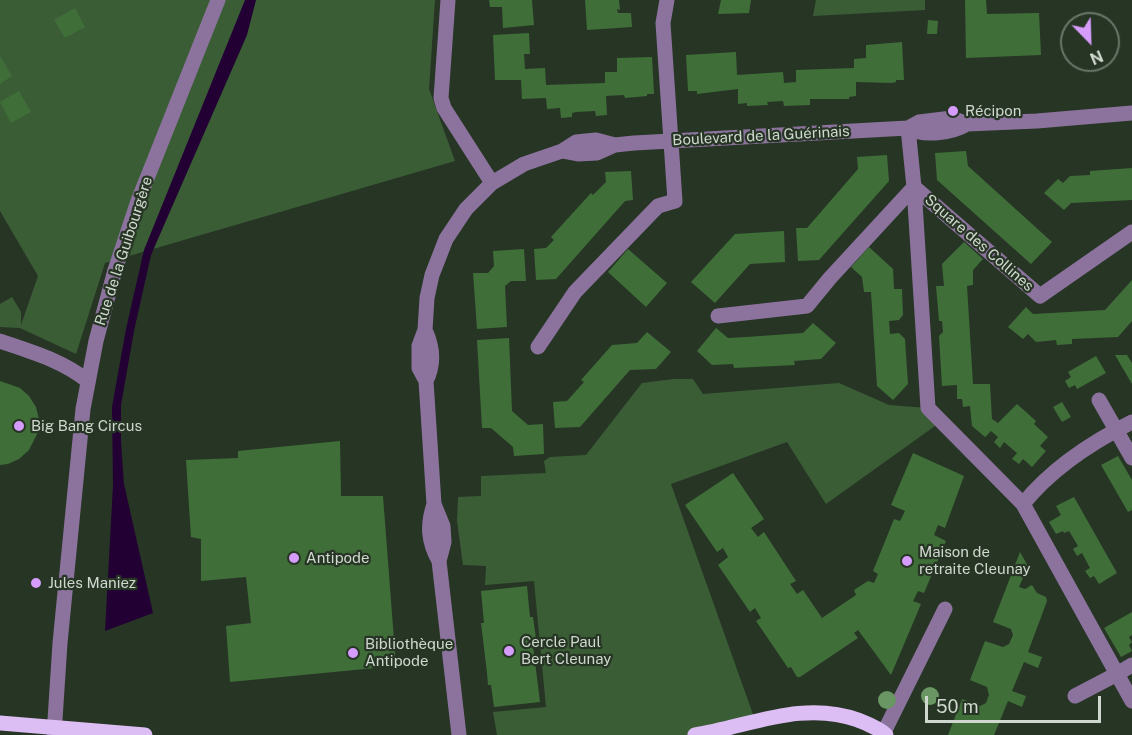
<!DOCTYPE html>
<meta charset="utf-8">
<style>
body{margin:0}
#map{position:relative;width:1132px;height:735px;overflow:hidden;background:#273525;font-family:"Public Sans",sans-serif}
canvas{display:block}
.north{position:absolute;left:1060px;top:12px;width:60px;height:60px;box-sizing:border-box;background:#273525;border:2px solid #6a7669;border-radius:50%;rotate:157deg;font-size:16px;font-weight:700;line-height:24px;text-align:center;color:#cfd8ce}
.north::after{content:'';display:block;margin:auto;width:21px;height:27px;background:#d59cfb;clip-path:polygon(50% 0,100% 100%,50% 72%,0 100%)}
.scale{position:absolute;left:925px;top:696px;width:176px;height:27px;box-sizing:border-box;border:3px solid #cfd8ce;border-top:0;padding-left:8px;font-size:18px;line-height:21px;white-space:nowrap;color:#cfd8ce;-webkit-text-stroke:4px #273525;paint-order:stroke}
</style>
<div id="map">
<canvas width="1132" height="735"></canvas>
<div class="north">N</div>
<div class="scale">50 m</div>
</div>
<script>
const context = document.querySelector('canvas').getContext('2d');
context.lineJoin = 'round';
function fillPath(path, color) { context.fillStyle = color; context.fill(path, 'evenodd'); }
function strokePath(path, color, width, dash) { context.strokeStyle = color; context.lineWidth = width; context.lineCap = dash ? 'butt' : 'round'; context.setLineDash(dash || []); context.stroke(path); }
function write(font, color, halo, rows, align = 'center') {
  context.font = font + ' "Public Sans",sans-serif'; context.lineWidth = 4.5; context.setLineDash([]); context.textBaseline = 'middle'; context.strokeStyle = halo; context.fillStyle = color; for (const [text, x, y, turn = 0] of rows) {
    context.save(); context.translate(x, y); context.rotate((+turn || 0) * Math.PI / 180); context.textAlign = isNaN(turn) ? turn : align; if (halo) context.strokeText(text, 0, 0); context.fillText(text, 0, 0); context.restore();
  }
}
const green = new Path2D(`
 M0,0H435L429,89L455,161L105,263L76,354L20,328L0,327V304L12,297L21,312V325L38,276L0,211Z
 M816,0H925V10L813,16Z
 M674,379H693L703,394L839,383L889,405L928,408L942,421L826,504L787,442L671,484L755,720L688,735H497L493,712L546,707L534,581L485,585L486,566L463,565L457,521L458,497L481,496V476L546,473L544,461L550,457L586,455L642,383Z`);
const water = new Path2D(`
 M245,0H256L247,35L151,255L134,331L121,405V442L124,484L153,613L105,631L113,485L112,407L126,329L144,250Z`);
const building = new Path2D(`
 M489,0H532L534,25L503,28L502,7H490Z
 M585,0H619L620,10L617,9L618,13H631L632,27L587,30Z
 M721,0H751L749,13L718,14Z
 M965,0H986L987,14L1039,13L1041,55L966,58Z
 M75,8L85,27L65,38L54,20Z
 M928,20L938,21L937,34H927Z
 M529,33L530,54H524L525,69L545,68L546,85L605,83V72H617V58L652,57L654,94H647V96L625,98L624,95L606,96L607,115L596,116L595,111L576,112L572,113V117L561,118L560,108L547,109L546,98L522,99L521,80H495L493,35Z
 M902,42L904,80H896V82L892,83L856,82V96L849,97V99H810V105L784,106L783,101L767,102L768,105L747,106V103L738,104V89L697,94V91H688L686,55L736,52L737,75L783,72L784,83L796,82V70L854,68V59L866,58V45Z
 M0,56L12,76L0,84Z
 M19,91L31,112L11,123L0,102Z
 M966,151L968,166L1052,242L1031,264L937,180L935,153Z
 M887,155L889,181L819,260L798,261L796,228H807L858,169L857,157Z
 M1132,168V200L1071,203L1064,210L1044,193L1058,179L1063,183L1070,176L1090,175V171Z
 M631,171L633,200L625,201L556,279L536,280L534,249L546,248L554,240L551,237L591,193L593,195L606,182L605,172Z
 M784,231L785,262L750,264L715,303L691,282L735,234Z
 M964,242L983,259L973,270V285L967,286L973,384H990L992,419L998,423L1017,404L1036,421L1034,424L1048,437L1040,446L1046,451L1032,467L1023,459L1019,464L1012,459L1017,453L1004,442L1000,448L994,442L998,437L991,431L985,437L972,426L970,406L963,407L962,399H957V385L942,386L939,336L943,332L942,321H939L936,286H944L942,264Z
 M869,247L893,269L894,289H902L903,315L899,320L889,321L890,334L899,333L905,339L908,384L893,400L877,386L871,292H864L862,277L851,267Z
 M524,249L526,281H511L505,286L507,327L477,329L473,273H488L494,266L493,251Z
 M628,249L667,283L646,307L608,272Z
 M1132,280V321L1118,337L1072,339V344L1057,345L1056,340L1036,342L1028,334L1023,339L1008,327L1026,307L1033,314L1105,310Z
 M813,323L836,343L821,359L794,361L795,365L734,368L733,364L712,365L697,351L716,328L728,338L746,337L803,333Z
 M647,332L671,352L656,369L630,370L580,427L555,428L553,402L567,401L584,382L581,380L612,345L637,343Z
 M509,338L512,411L528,425L543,424L544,454L514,456L513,447L491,428H482L477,340Z
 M1115,355H1127L1132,363V384Z
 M1096,356L1106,373L1077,389L1075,385L1069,388L1065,381L1071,377L1068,372Z
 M0,381L20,388L29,396L36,407L39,419L38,432L29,450L19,459L8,464L0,465Z
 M1062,402L1071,417L1062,422L1053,407Z
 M340,441L341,496H383L396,666L230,682L226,626L251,623L246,577L201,581V539L191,537L186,460L238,458V451Z
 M913,453L964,476L945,528L938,525L934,535L946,541L924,593L918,591L913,601L921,604L891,675L858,630L854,633L858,638L800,677H797L791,667L788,668L756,621L761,618L755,608L750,612L718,565L728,557L723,548L717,552L685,505L733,473L764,519L751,528L758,537L764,532L796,581L790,584L797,594L803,590L822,618L856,595L854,590L868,581L874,583L878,574L873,571L894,519L900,521L905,511L891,505Z
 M1118,456L1132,480V510L1128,512L1101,465Z
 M1074,497L1117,573L1099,584L1094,576L1090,578L1085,571L1090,568L1082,553L1077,556L1073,549L1078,546L1069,531L1064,533L1063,531L1056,534L1049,522L1061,515L1056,506Z
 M1020,552L1028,566L1019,587L1025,589L1032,585L1037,593L1046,597L1047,601L1028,652L1042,657L1038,668L1024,662L1012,691L1026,696L1022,707L1008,701L994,735H948L962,699L980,706L986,703L989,695L987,687L970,680L985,641L1003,647L1009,644L1013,635L1011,629L993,622Z
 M527,586L530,617H533L537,646H533L540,702L494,707L491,685H488L487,673L481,623H484L481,591Z
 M1132,612V635L1129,637L1132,642L1129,645L1132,651L1121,657L1104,628Z`);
const minor = new Path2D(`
 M448,0L441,98L444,108L492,183
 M908,128L914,187L928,408L1023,504L1117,674L1132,665
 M908,128C924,137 952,133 967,124
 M562,151L578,154L597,153L615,145L634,143L908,128L919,122L952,118L967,124L1037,121L1132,113
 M914,187L1040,296L1132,232
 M718,316L807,306L830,278L914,187
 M425,330C433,347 434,365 426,381
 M0,341C32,352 61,360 88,381
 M538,347L575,292L658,206L675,201L663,23L667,0
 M1099,400L1132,458
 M434,504C427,525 428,542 439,561L459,735
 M1023,504C1052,468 1090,443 1132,422
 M439,561L444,542L443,526L434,504L426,381L419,368V346L425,330L427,298L432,275L446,239L466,209L492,183L524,164L562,151L576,142L596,140L615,145
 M1075,696L1117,674L1132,701
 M884,732L945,609
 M54,735L60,643L83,409L96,341L115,270L138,201L218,0`);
const major = new Path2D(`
 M0,723L145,735
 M695,735C750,726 803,700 858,720C868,724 879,728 886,735`);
const trees = [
 [930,696],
 [887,700]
];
const markers = [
 [953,111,6,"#d59cfb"],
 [19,426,6,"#d59cfb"],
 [294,558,6,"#d59cfb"],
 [907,561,6,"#d59cfb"],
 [36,583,6,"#d59cfb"],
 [509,651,6,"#d59cfb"],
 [353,653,6,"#d59cfb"]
];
const poiNames = [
 ["Récipon",965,111],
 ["Big Bang Circus",31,426],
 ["Maison de",919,552],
 ["retraite Cleunay",919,569],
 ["Antipode",306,558],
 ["Jules Maniez",48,583],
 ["Cercle Paul",521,642],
 ["Bert Cleunay",521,659],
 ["Bibliothèque",365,644],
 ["Antipode",365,661]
];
const streetNames = [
 ["Boulevard de la Guérinais",761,136,-3],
 ["Square des Collines",979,243,41],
 ["Rue de la Guibourgère",124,251,-72]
];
fillPath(green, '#3a5d36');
fillPath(water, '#220034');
fillPath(building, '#3f6e39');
strokePath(minor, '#8c739e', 15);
strokePath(major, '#ddbef4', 15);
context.fillStyle = '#699663';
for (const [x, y] of trees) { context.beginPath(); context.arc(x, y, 9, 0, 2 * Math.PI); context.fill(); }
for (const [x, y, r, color] of markers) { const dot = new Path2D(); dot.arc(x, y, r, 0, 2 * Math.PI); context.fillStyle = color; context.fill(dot); strokePath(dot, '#273525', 2); }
write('15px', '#cfd8ce', '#273525', poiNames, 'left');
write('15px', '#cfd8ce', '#273525', streetNames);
</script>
